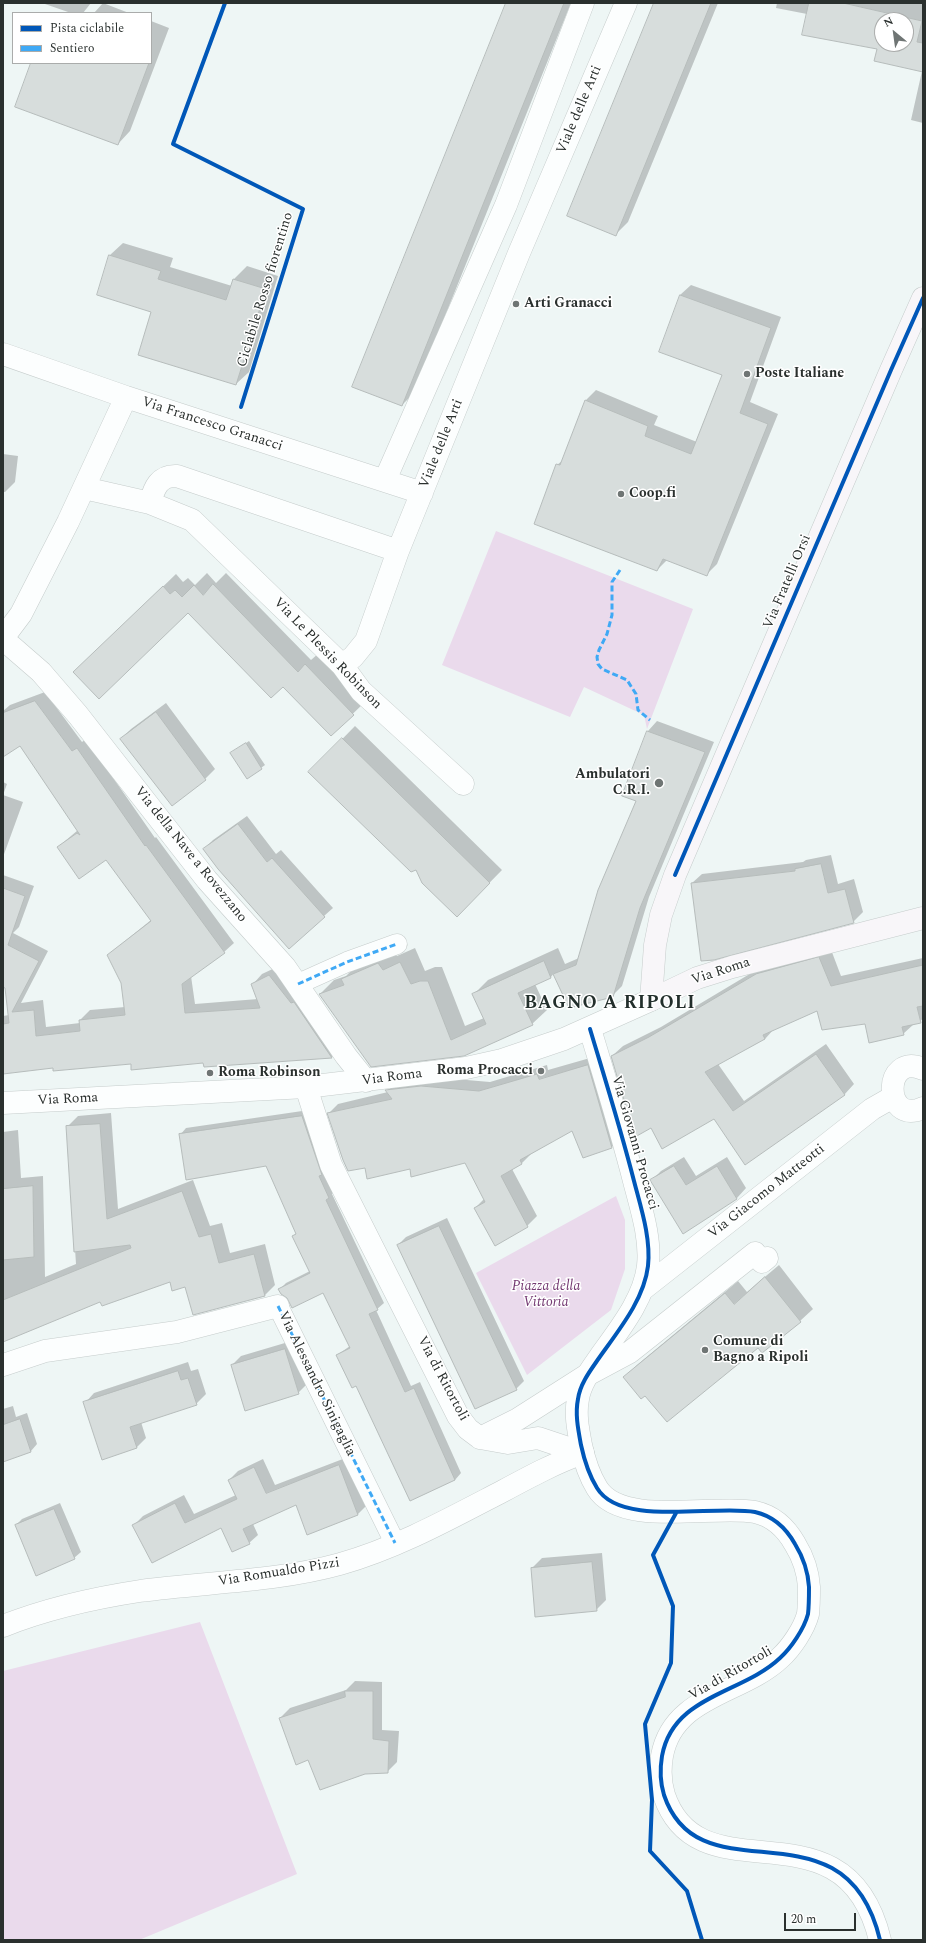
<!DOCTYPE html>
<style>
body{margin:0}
#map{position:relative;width:926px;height:1943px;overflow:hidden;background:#eef6f5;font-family:Spectral,serif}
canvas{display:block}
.frame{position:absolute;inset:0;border:4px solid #2a302e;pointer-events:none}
.legend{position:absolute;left:12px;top:12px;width:140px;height:52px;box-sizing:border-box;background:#fff;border:1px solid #aaacab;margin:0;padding:5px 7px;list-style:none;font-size:12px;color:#2a302e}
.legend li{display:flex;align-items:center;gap:8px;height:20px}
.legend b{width:20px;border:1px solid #aaacab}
.north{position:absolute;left:874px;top:12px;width:40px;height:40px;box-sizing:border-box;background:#fff;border:1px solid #aaacab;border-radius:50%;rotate:331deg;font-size:11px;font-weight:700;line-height:16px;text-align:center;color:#2a302e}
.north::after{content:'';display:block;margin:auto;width:14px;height:18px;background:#6f7574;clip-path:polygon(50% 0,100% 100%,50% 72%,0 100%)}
.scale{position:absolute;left:784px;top:1913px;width:72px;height:18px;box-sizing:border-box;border:2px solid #2a302e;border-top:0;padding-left:5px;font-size:12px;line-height:14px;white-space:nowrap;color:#2a302e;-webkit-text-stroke:3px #fff;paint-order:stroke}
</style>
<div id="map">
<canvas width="926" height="1943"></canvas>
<div class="frame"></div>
<ul class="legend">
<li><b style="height:5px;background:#0057b8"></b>Pista ciclabile</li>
<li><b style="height:5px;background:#3fa9f5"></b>Sentiero</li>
</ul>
<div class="north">N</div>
<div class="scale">20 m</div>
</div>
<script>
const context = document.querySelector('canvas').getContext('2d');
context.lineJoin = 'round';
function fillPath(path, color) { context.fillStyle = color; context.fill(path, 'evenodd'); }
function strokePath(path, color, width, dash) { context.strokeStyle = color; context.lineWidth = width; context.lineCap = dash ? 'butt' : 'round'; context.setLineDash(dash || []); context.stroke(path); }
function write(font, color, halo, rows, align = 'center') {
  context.font = font + ' Spectral,serif'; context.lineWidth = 3; context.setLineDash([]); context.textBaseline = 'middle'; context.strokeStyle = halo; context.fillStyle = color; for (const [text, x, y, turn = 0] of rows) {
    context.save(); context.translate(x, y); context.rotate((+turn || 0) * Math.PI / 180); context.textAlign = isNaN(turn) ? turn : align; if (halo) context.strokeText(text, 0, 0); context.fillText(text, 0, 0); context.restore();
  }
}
const green = new Path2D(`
 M496,531L693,609L647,729L644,715L584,687L570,717L442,665Z
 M616,1196L625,1220V1269L611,1310L527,1375L476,1273Z
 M200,1622L297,1874L139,1940L3,1939V1671Z`);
const shadow = new Path2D(`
 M42,3H91L83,13H71Z
 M103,3L129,13H94Z
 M507,3H571L414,393L402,405Z
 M656,3H718L628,222L615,235Z
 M777,3H923V123L911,120L922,71L807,14L776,8ZM882,20H906V44H882Z
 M151,21L169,28L130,131L118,144L35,63H151Z
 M123,243L173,258L170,267L232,286L234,279L247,266L278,276L249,372L236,384L152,311L110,255Z
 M691,285L781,317L750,402L778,414L717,564L707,574L668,559L657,570L557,465L563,460L586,400L596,390L658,416L654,425L697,442L724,375L680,295Z
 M3,454L18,456L15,482L5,492H3Z
 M207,573L216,583L226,573L311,660L319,653L366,701L331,735L283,686L188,612L87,660L176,574L183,582L188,578L195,585Z
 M45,692L82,742L86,739L155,838L156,837L234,943L224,952L191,976L195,1004L258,999L253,984L262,974L279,966L341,1048L332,1057L205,1066L204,1062L131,1063L54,1067L3,1073V1016L9,1015L6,988L3,986V875L34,886L19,927L13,933L48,951L21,1003L43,1000L46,1027L80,1023V1020L90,1010L125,1007L122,983L108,955L151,920L107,859L58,847L78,830L20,745L3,756V711L10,705Z
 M166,703L215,769L205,779L121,739L131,729Z
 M657,721L714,742L649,897L622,986L612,996L570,1007L554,973L551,977L535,984L547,1010L532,1024L466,1054L320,994L334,980L346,976L357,965L392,950L397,956L415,948L425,971L435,967H442L465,1026L484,1018L474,994L488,980L558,948L565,964L579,958L638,800L624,796L648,731Z
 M355,726L502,870L457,916L416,869L310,772Z
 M249,741L265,765L247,778L234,751Z
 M3,782L7,784L3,795Z
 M3,795L23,802L3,857Z
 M247,816L276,854L281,850L333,908L324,916L204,849L213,840Z
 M831,855L838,884L854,879L863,912L853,922L692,883L702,874L803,862L806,860Z
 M830,947L841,976L923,958V1019L914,1024L903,1034L818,1010L774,1029L765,1039L718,1064L744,1101L826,1044L854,1084L844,1095L714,1118L612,1056L623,1046L661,1027L768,963Z
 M597,1056L621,1137L612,1147L572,1130L531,1154L522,1163L512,1169L537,1216L527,1226L475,1208L485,1198L466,1162L410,1168L366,1167L329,1113L338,1104L388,1092L387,1091L397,1082L432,1077L490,1082L547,1065L548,1070Z
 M309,1110L335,1191L332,1194L384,1303L376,1310L411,1386L420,1382L461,1473L455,1480L410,1500L357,1385L337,1355L350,1346L323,1292L288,1297L280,1289L286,1283L310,1271L293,1236L297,1233L266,1165L180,1135L186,1128Z
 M111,1113L118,1209L193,1180L210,1226L222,1223L230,1253L265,1244L275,1285L264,1296L186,1286L170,1281L101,1301L3,1340V1132L18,1130L21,1178L43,1176L45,1277L76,1264L67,1127L78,1116Z
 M684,1157L696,1176L727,1157L746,1188L737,1198L684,1232L652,1180L661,1171Z
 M447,1218L524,1381L516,1389L398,1245L406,1237Z
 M779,1265L813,1309L800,1321L758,1346L645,1394L625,1377L637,1365L738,1281L747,1292Z
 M295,1340L308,1383L298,1393L232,1365L241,1356Z
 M188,1362L191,1371L198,1369L206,1394L196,1404L141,1422L146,1438L137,1447L85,1403L94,1393Z
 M13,1406L16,1417L27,1413L37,1444L31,1451L3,1461V1409Z
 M348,1457L367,1505L358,1514L308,1533L296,1504L253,1524L258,1535L249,1543L221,1526L134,1525L143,1516L184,1495L194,1514L236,1495L229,1480L238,1471L263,1459L275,1485Z
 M60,1503L81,1552L74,1558L16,1525L22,1519Z
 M602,1553L606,1600L596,1610L532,1568L542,1558Z
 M355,1681L382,1682V1730L399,1731L397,1762L387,1772L309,1759L280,1718L290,1708L346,1690Z`);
const building = new Path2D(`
 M506,3H564L402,406L352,387Z
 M654,3H711L616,236L567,216Z
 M809,3H843L922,21L917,42L923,43V72L874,61L877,49L802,35ZM882,20H906V44H882Z
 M31,63H149L118,145L15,107Z
 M109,255L161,271L158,279L226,300L233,279L266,289L236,385L138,355L151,312L97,295Z
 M680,295L771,328L740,413L768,424L707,576L663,559L657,571L534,524L556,464L560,465L585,400L648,426L645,436L691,454L722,375L659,352Z
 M213,584L298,672L305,664L354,715L331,736L283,687L271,698L188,613L99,699L73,672L163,586L170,594L175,590L182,597L194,585L203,595Z
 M35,701L72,751L77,748L145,846L146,845L225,953L182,984L185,1013L260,1008L251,984L269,975L291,1003L294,1002L332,1058L204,1067L203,1063L131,1070V1064L53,1071V1068L3,1074V1024L9,1023L5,988L3,987V888L25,896L8,945L39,961L12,1012L34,1010L36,1036L80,1031L79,1020L125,1015L121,983L107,955L151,921L106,860L79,879L57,847L77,833L80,835L20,746L3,757V713Z
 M156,712L206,780L172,806L120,739Z
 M647,731L705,752L640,908L613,997L569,1008L553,974L576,965L598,890L636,801L622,796Z
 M342,738L490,883L457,917L422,883L416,870L411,872L308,772Z
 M246,743L262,769L247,779L230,753Z
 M238,824L267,862L272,858L325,917L289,949L218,869L203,849Z
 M821,864L828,893L845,889L854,923L714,960L701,961L691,883L795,871V869Z
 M819,957L831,986L923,965V1006L917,1007L921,1023L902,1027L904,1035L869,1043L865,1024L822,1030L817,1011L763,1035L765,1039L705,1072L733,1111L816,1054L845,1095L745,1165L714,1119L662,1149L651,1128L635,1137L611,1056L649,1037L756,974Z
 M544,961L551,978L518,993L533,1025L464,1056L371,1067L319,994L344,985L341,979L378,963L383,970L400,962L411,984L420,981H428L451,1040L486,1024L472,994Z
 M588,1065L612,1148L583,1158L572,1131L520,1160L522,1164L501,1176L528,1227L495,1246L474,1208L485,1202L465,1163L411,1177L410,1169L367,1179L365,1168L348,1171L343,1160L327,1113L392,1099L385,1090L421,1086L479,1091L537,1074L539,1079Z
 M302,1116L322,1175L319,1176L329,1198L326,1200L378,1310L369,1314L405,1392L414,1388L455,1480L410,1501L356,1386L352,1388L336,1355L350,1348L323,1293L292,1308L287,1298L281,1294L278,1289L310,1273L292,1236L296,1234L266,1166L186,1180L179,1134Z
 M100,1124L107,1219L182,1191L199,1237L211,1234L219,1263L254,1254L265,1296L193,1315L185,1287L172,1291L170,1282L102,1306L100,1302L3,1342V1300L131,1248L130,1245L74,1252L66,1126Z
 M674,1166L686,1185L717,1166L737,1199L683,1234L650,1180Z
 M33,1186L34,1257L3,1260V1189Z
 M439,1226L517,1390L475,1409L397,1245Z
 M765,1277L801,1322L762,1353L758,1348L667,1422L645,1396L641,1399L623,1377L725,1293L734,1304Z
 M285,1349L299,1394L245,1411L231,1365Z
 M178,1371L181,1380L188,1378L197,1405L130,1427L137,1448L102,1460L83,1402Z
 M20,1419L31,1452L3,1462V1425Z
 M339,1465L358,1515L307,1535L296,1505L243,1529L250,1544L232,1552L221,1528L152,1563L132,1525L175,1503L185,1523L237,1499L228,1480L254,1467L266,1493Z
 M54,1509L75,1559L36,1576L15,1525Z
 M592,1562L597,1611L535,1617L531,1568Z
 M345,1691H373V1739L389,1741L388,1773L365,1774L320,1790L308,1760L296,1765L279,1718L345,1697Z`);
const pedestrian = new Path2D(`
 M298,984L347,962L397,944
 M278,1306L395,1543`);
const minor = new Path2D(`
 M3,354L126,397L422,493
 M385,480L506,205L583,3
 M84,488L150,503L192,520L342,665L361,691L463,784
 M150,503C154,488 159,475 177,476L398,551
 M3,638L21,614L68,522L126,397
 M3,639L41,672L78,715L207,880L285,967L346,1056L366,1081
 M342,665L353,657L366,641L398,551L519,253L626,3
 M306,1087L331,1165L458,1416L468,1429L480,1438L508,1443L538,1438L583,1453
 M3,1365L45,1351L177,1332L278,1306
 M480,1438L518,1419L587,1375L630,1352L755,1253L762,1262L767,1258
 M3,1626C46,1609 94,1598 140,1591C206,1582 275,1582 340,1564C397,1548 451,1518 503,1491C529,1477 555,1463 583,1453`);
const tertiary = new Path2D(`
 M590,1029C605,1079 621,1130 634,1181C641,1208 651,1238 648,1266C644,1300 618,1331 599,1358C590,1371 580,1384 578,1399C575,1414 578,1429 581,1445C584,1459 589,1475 597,1488C621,1528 716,1504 755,1512C773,1516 786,1528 795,1544C803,1557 808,1571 809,1587C809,1596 809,1606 808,1614C804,1629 791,1648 780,1658C742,1694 673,1695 662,1756C660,1768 660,1782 664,1795C700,1902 845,1794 880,1940
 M923,1069C883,1051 882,1126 923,1108
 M3,1103L306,1087L466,1068L502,1060L564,1039L651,1000
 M643,1289L872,1109L893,1097`);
const secondary = new Path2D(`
 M923,298L891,370L675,875L661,915L655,945L651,1000L697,978L732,967L923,918`);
const quiet = new Path2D(`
 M620,570L612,582V615L607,634L599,650L597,657L598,664L602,669L627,680L636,694L638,710L650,720
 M298,984L347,962L397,944
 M278,1306L395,1543`);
const cycleway = new Path2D(`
 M225,3L173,144L303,209L241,407
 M675,875L891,370L923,298
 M590,1029C605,1079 621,1130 634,1181C641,1208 651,1238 648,1266C644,1300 618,1331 599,1358C590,1371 580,1384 578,1399C575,1414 578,1429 581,1445C584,1459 589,1475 597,1488C621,1528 716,1504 755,1512C773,1516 786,1528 795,1544C803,1557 808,1571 809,1587C809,1596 809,1606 808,1614C804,1629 791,1648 780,1658C742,1694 673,1695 662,1756C660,1768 660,1782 664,1795C700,1902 845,1794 880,1940
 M676,1513L653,1555L673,1606L671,1663L645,1724L652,1800L650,1851L687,1891L702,1940`);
const markers = [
 [516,304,4,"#6f7574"],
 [747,374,4,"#6f7574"],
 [621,494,4,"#6f7574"],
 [659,783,5,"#6f7574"],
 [541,1071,4,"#6f7574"],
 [210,1073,4,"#6f7574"],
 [705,1350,4,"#6f7574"]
];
const streetNames = [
 ["Viale delle Arti",580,110,-67],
 ["Ciclabile Rosso fiorentino",266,290,-73],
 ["Via Francesco Granacci",212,425,18],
 ["Viale delle Arti",442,444,-68],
 ["Via Fratelli Orsi",788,582,-67],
 ["Via Le Plessis Robinson",327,654,46],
 ["Via della Nave a Rovezzano",190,855,51],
 ["Via Roma",721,972,-18],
 ["Via Roma",392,1078,-7],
 ["Via Roma",68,1100,-3],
 ["Via Giovanni Procacci",634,1143,74],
 ["Via Giacomo Matteotti",767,1192,-38],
 ["Via di Ritortoli",442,1379,62],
 ["Via Alessandro Sinigaglia",316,1384,64],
 ["Via Romualdo Pizzi",279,1573,-9],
 ["Via di Ritortoli",731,1674,-30]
];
const poiNames = [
 ["Arti Granacci",524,304],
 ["Poste Italiane",755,374],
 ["Coop.fi",629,494],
 ["Ambulatori",650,775,"right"],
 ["C.R.I.",650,791,"right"],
 ["Roma Procacci",533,1071,"right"],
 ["Roma Robinson",218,1073],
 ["Comune di",713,1342],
 ["Bagno a Ripoli",713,1358]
];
const parkNames = [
 ["Piazza della",546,1287],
 ["Vittoria",546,1303]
];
const districtNames = [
 ["BAGNO A RIPOLI",610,1004]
];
fillPath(green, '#eadaec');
fillPath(shadow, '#0003');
fillPath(building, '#d7dddc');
strokePath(building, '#b6bcbb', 1);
strokePath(pedestrian, '#c5cccb', 21);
strokePath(minor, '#c5cccb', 23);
strokePath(tertiary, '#c5cccb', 23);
strokePath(secondary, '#c5cccb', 23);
strokePath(pedestrian, '#fcfefe', 20);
strokePath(minor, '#fcfefe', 22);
strokePath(tertiary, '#fcfefe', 22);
strokePath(secondary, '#f8f6f9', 22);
strokePath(quiet, '#3fa9f5', 3, [6, 3]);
strokePath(cycleway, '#0057b8', 4);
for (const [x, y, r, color] of markers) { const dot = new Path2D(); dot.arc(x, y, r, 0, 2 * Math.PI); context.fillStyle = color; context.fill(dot); strokePath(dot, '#fff', 1.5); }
write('14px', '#2a302e', '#fff', streetNames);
write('bold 14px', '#2a302e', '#fff', poiNames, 'left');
write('italic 14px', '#743972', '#fff', parkNames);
context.letterSpacing = '1px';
write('bold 18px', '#232f2c', '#fff', districtNames);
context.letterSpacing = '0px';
</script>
